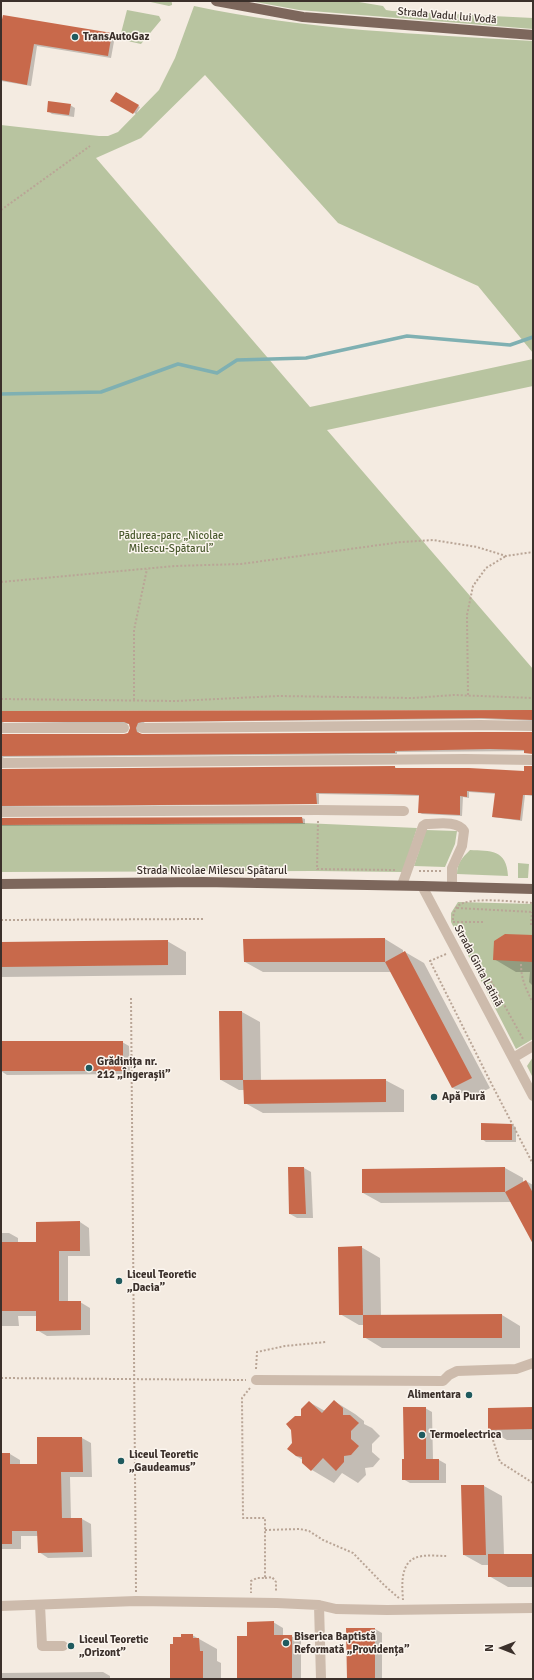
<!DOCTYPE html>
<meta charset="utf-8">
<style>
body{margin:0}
#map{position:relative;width:534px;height:1680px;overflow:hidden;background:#f4ebe1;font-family:Signika,sans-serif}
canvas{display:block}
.frame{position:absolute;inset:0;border:2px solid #3b302b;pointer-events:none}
.north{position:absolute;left:482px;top:1628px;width:40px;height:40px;-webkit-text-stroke:3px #fbf5ee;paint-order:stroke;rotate:270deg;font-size:11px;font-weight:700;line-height:16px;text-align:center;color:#3b302b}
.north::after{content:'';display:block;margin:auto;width:14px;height:18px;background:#3b302b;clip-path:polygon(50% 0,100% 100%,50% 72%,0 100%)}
</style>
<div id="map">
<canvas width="534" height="1680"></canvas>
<div class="frame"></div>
<div class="north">N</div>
</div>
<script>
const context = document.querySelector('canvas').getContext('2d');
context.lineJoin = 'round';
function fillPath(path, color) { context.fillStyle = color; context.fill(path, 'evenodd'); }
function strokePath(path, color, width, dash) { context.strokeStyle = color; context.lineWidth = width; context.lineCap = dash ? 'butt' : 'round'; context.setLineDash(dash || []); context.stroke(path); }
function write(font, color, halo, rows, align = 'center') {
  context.font = font + ' Signika,sans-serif'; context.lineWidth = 3; context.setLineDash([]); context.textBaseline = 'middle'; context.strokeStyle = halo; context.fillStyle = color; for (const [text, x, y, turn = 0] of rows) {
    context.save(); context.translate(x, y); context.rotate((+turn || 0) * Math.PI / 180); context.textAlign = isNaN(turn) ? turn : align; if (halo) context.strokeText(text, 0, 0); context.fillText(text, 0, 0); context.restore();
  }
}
const green = new Path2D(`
 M146,1H171L172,3V5L169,6Z
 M250,1H353L383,6L386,10L392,11L533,18V29L299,10Z
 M194,6C305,30 420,34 533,41V353L478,286L338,223L205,75L141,138L96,158L310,407L533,359V386L327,430L533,669V710L1,711V125L99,136H108L118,132L159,90L175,58Z
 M127,10L159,16L161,20L141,44L123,40L120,37Z
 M303,823L417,828L403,872L314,871L1,872V825Z
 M426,830L457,831L455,844L445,867L414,866Z
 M470,850C490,851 507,849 508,876L457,874C457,863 462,858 470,850Z
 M518,863L529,864L528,878H518Z
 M458,902L533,904V1039L516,1049L451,922V913Z
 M533,1057V1078L527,1066Z`);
const shadow = new Path2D(`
 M1,30L111,34L115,36L111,58L37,46L31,86L1,81Z
 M116,93L140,107L136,114L112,100Z
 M70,105L75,108L74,117L52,114L48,111Z
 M533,711V721L484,719L145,722L139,726L138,730L140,735L533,734V751L397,752V754L4,757L1,759V736H124L131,731L130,724L4,722L1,724V712Z
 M395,767L397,769L525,772L533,767V796L525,795L522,821L493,817L496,794L469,792V798L463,797L462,816L422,814L419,812L420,796L319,794V804L1,807V770Z
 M302,818L305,819V824L1,826V819Z
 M533,936V986L529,982L530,972H516L494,959Z
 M385,939L403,950V953L405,952L424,963L490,1088L471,1098L453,1088L392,972H263L245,962Z
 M167,941L186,952V975L1,977V943Z
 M242,1012L260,1022L261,1081L385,1080L404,1090V1112L263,1113L245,1103L244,1090H239L221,1080Z
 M1,1042H122L129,1046L130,1074L7,1075L1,1071Z
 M511,1125L516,1127V1142H486L482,1139Z
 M289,1168H304L311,1172L313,1218H297L290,1214Z
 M505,1168L523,1178V1183L526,1181L533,1185V1242L512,1202L381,1203L363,1193Z
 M80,1222L89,1228L90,1256H68V1302H80L90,1308V1335L47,1336L37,1330V1316H18L19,1326H1V1233H9L18,1238V1243H37Z
 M361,1247L380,1258L381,1316L502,1315L520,1326V1348H382L364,1337V1325H359L340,1314Z
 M334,1401L355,1414L364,1421V1424L372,1428L380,1436L372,1444V1452L380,1459L373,1467L365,1468L366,1475L358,1483L342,1473L334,1483L312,1470L303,1463V1460L296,1456L293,1444L309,1402L325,1411Z
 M425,1408L432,1412L433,1460H439L446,1464V1483H410L403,1479L405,1460Z
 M533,1408V1440H507L489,1430Z
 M82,1438L91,1443L92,1477H70L71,1519H82L91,1524L92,1557L48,1558L39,1552L38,1536H21V1549H1V1454H10L20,1460V1465H38Z
 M484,1486L502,1496L504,1555H533V1587H508L489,1576V1565H482L464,1555Z
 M273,1622L283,1628V1636H291L301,1641V1679H238L248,1637Z
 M375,1629L382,1633V1679H348Z
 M192,1635L217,1649V1661L221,1663V1679H171L174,1645L182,1638Z
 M103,1672L110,1676V1679H1V1673Z`);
const stream = new Path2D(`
 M1,394L101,392L178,364L217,373L237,360L306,358L407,336L510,345L533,337`);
const building = new Path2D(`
 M3,15L112,33L108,56L34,44L27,85L1,80V24Z
 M116,92L139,105L133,114L110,101Z
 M48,101L71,104L69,115L47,112Z
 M533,710V720L481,718L142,722L138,723L136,728L137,732L142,734L481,732H533V754L524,753V750L490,749L395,751V753L1,756V734H124L128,733L130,728L129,724L124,722H1V711Z
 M395,766V768H469L524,771V766H533V795H523L520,820L492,817L495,793L467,791V797L460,796V815L418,813L419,795L390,794L316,793L317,804L1,806V769Z
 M302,817L303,823L1,825V818Z
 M505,934L533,935V962L493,960L494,941Z
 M385,938V962H244L243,939Z
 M168,940V965L1,967V942Z
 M405,951L472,1078L452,1088L385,962Z
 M219,1011H242L243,1080H220Z
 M1,1041H123V1071H1Z
 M386,1079V1102L244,1104L243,1080Z
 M481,1123L512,1124V1140H481Z
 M288,1167H304L306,1214H289Z
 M505,1167V1192L362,1193V1169Z
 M526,1180L533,1193V1244L505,1192Z
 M80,1221V1251H59V1301H81V1330L36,1331V1311H1V1242H36V1222Z
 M362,1246L363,1315H339L338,1247Z
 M502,1314V1338H363V1315Z
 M334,1400L343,1408V1415H350L359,1423L351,1431V1439L359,1446L351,1455L344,1456V1462L336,1471L323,1458L311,1471L302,1463V1457L296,1456L287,1449L292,1443L291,1430L286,1424L295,1416H301V1409L309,1401L322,1413Z
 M403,1407H426V1459H439V1480H402V1459H404Z
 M533,1407V1429L488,1430V1408Z
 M37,1437H82L83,1472H61L62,1518H82L83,1552L38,1553L37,1531H12V1544H1V1453H10V1464H37Z
 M461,1485H484L486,1555H463Z
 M488,1554H533V1577H488Z
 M274,1621V1635H292V1679H237V1636H247V1622Z
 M346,1628H375V1679H347Z
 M181,1634H193V1638H199L200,1651H203V1679H170V1644H173V1637H181Z`);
const path = new Path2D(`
 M1,210L90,146
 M1,582L175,566L241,564L401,542L433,540L477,547L506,556L533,552
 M468,695L467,615L473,586L486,568L506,556
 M1,699L176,701L278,696L413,698L454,695L533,698
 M134,700V630L147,569
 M318,821L317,869L396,870
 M419,871H442
 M457,908L533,912
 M1,920L203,919
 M453,920C453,915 454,910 458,906C468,896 518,902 533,903
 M453,922H483
 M531,925L532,912
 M446,954L430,961L489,1079L533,1164
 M521,964C521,979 526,989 533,1003
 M491,981L523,1039
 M131,998L136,1592
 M256,1369L257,1352L285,1346L326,1342
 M1,1378L246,1380
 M250,1388L242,1398L243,1518H265V1578H257L251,1581V1593
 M493,1440L500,1462L533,1483
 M265,1530L300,1529L309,1531L323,1540L353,1553L385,1586L400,1599
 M265,1578L272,1577L276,1582V1592
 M403,1600C402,1587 400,1564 415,1558C424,1554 437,1556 447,1556`);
const minor = new Path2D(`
 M1,728H124
 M142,728L481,725L533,726
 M1,763L465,759L533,760
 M1,812L317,810L404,811
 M402,885L423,826L426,824C437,824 457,820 464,831L462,846L452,868V886
 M422,886L533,1096
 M513,1058L533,1046
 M256,1380L443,1381L449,1375L457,1371L516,1369L533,1363
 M40,1605L42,1646H63
 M319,1605L321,1679
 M1,1606L136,1601L277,1603L319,1605L336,1609L387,1610L533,1608`);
const major = new Path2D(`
 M216,1L303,17L533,35
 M1,884L203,882L422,886L533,889`);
const markers = [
 [75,37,4,"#1f5a5e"],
 [89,1068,4,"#1f5a5e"],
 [434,1097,4,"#1f5a5e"],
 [119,1281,4,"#1f5a5e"],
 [469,1395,4,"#1f5a5e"],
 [422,1435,4,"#1f5a5e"],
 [121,1461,4,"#1f5a5e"],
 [286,1643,4,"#1f5a5e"],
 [71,1646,4,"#1f5a5e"]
];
const streetNames = [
 ["Strada Vadul lui Vodă",447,16,5],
 ["Strada Nicolae Milescu Spătarul",212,871],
 ["Strada Ginta Latină",478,966,62]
];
const poiNames = [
 ["TransAutoGaz",83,37],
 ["Grădinița nr.",97,1062],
 ["212 „Îngerașii”",97,1075],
 ["Apă Pură",442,1097],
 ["Liceul Teoretic",127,1275],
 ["„Dacia”",127,1288],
 ["Alimentara",461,1395,"right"],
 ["Termoelectrica",430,1435],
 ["Liceul Teoretic",129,1455],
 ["„Gaudeamus”",129,1468],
 ["Biserica Baptistă",294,1637],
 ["Reformată „Providența”",294,1650],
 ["Liceul Teoretic",79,1640],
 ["„Orizont”",79,1653]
];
const parkNames = [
 ["Pădurea-parc „Nicolae",171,536],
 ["Milescu-Spătarul”",171,549]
];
fillPath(green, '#b8c4a0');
fillPath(shadow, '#0003');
strokePath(stream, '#7fb0b2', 3.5);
fillPath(building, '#c8694b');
strokePath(path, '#b9a596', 2, [2, 2]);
strokePath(minor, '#cdbbac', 10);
strokePath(major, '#7d675c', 10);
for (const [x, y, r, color] of markers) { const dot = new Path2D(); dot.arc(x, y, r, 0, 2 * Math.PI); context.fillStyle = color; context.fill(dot); strokePath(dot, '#fbf5ee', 1.5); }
write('11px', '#3b302b', '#fbf5ee', streetNames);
write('bold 11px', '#3b302b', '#fbf5ee', poiNames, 'left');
write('11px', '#4a5a2e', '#fbf5ee', parkNames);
</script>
